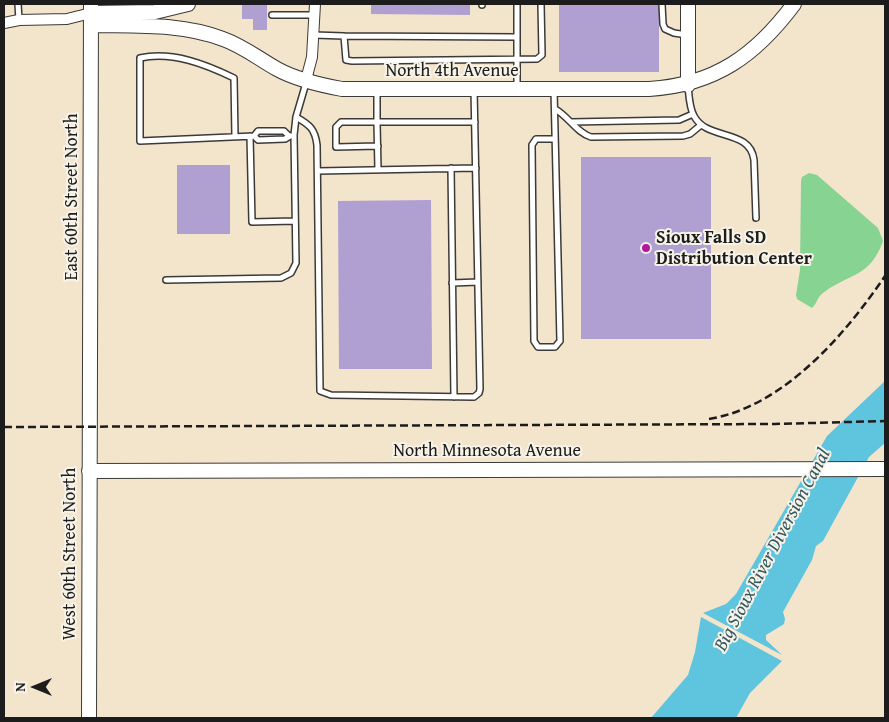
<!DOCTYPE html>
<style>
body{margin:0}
#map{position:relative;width:889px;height:722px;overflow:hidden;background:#f3e4cc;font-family:"Gentium Book Plus",serif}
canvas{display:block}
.frame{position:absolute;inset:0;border:5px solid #1c1c1c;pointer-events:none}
.north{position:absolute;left:10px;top:662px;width:50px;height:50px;-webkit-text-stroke:4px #f7f3e8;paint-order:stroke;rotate:270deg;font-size:14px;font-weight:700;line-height:20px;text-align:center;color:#1c1c1c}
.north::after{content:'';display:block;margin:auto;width:18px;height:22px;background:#1c1c1c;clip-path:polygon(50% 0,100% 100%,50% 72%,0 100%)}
</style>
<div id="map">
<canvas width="889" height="722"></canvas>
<div class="frame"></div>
<div class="north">N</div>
</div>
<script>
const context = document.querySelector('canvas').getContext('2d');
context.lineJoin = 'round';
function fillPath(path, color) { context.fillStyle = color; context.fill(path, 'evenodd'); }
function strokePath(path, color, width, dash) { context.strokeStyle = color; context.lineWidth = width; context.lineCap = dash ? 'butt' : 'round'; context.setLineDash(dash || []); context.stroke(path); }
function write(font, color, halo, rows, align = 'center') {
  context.font = font + ' "Gentium Book Plus",serif'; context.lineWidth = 4; context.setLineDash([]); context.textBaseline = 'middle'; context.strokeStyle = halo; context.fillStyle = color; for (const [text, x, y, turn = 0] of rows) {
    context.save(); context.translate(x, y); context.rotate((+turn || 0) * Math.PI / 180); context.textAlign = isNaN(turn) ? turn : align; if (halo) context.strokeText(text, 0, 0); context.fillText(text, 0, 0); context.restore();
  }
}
const green = new Path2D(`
 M809,173L817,175L878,228L883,241C870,278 849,273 823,293C817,297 817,304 812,308L797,299L796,295L800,270L801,181L802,177Z`);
const water = new Path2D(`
 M885,381V443L869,457L823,541L816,546L812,560L783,612L785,619L784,624L766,635V640L782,655L703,613L726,604L736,594L827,436Z
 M701,617L782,661L750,693L736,718H651L688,675L695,652Z`);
const building = new Path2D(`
 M255,4H267V30H253V19H242V5Z
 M371,4H470V15L371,14Z
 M559,4H659V72H559Z
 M581,157H711V339H581Z
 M177,165H230V234H177Z
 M431,200L432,369H339L338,201Z`);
const lane = new Path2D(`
 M18,4L19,20
 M662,4L663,24L665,29L674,33L687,35
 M482,5V4
 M272,15H314
 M314,35L344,36L346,60L352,61L537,59L542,55L541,4
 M344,36L517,37
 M688,85C689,95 689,107 694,116C707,141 750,128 754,160L756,218
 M517,89V4
 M377,90V122H475
 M554,90L560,341L555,347H538L534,341L532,145L536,139H555
 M555,109C568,116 577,133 591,137L683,136L690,134L701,125
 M296,117C310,125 315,129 317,145L320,391L331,395L474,397L479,393L480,389L474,89
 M571,122L679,120L693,114
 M250,136L252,222L295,221
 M254,136L258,140L285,139L290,136
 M235,137L234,78C205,64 172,51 140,58V141L254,136L258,131H284L289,136
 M378,146L336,147V127L341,122H377L378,170
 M451,168L454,397
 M318,171L476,168
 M166,280L281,278L291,273L296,263L294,135L296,117L306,83
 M452,283L478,282`);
const street = new Path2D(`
 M4,23L19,20L67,19L91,13
 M306,80L312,57L315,4`);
const secondary = new Path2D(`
 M688,4V85
 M91,13L155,12L188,4
 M91,25C136,26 181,23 223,39C243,46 259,59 277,69C297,80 320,85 342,89H649C715,85 756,55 794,4
 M89,471L885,469
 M89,718L91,4`);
const rail = new Path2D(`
 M709,419C783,407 845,335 885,276
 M4,427L775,424L885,421`);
const markers = [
 [646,248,5,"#b5179e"]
];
const streetNames = [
 ["North 4th Avenue",452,71],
 ["East 60th Street North",72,197,-90],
 ["North Minnesota Avenue",487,451],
 ["West 60th Street North",70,554,-90]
];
const poiNames = [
 ["Sioux Falls SD",656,238],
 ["Distribution Center",656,259]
];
const waterNames = [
 ["Big Sioux River Diversion Canal",773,550,-62]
];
fillPath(green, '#87d391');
fillPath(water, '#5fc4dd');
fillPath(building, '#b09fd1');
strokePath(lane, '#3c3a36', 8);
strokePath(street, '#3c3a36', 12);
strokePath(secondary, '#3c3a36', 16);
strokePath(lane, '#fff', 5);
strokePath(street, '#fff', 10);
strokePath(secondary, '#fff', 14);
strokePath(rail, '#1c1c1c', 2.5, [8, 4]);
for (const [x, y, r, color] of markers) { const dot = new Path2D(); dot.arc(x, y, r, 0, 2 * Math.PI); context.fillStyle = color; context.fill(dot); strokePath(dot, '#f7f3e8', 2); }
write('18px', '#1c1c1c', '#f7f3e8', streetNames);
write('bold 18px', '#1c1c1c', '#f7f3e8', poiNames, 'left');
write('italic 19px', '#335760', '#f7f3e8', waterNames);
</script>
